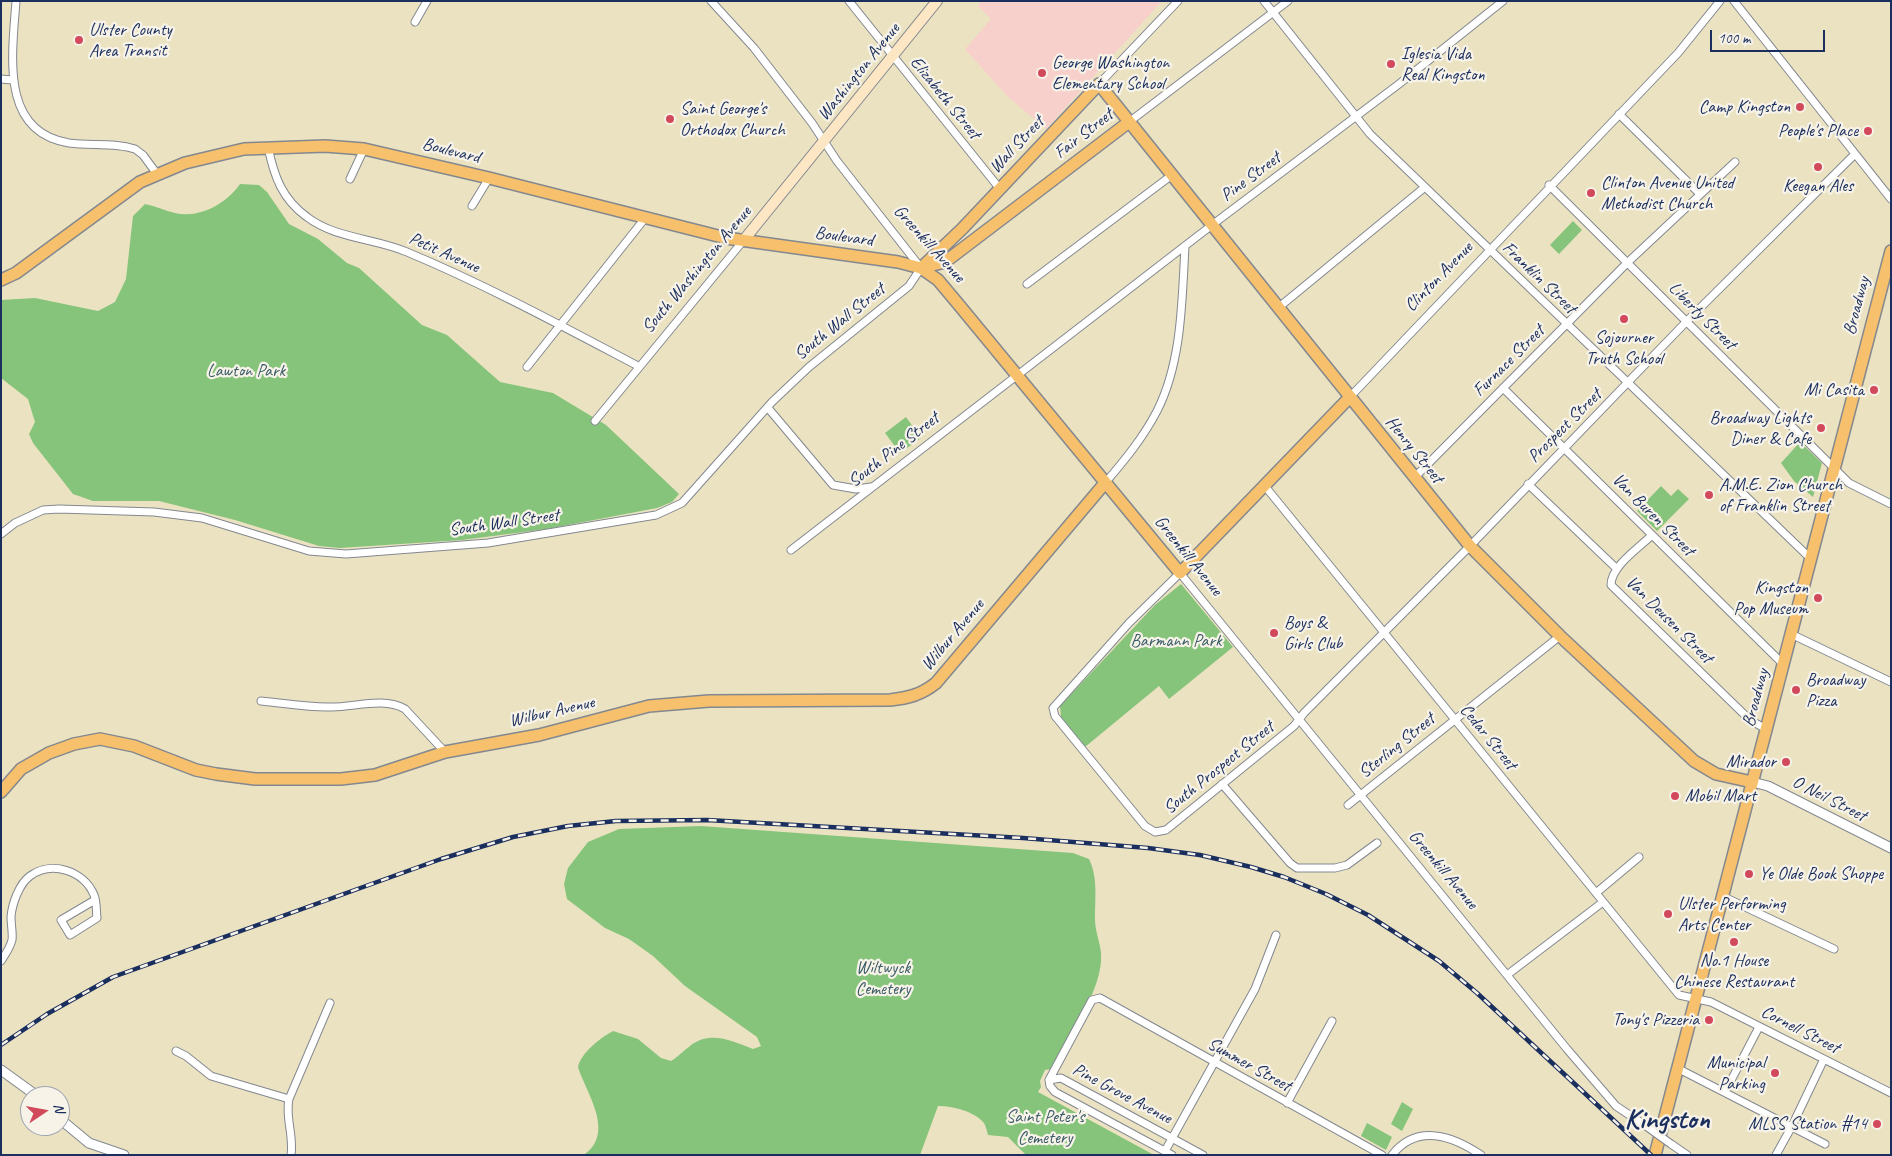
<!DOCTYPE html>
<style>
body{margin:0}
#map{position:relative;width:1892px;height:1156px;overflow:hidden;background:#ebe2c1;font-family:Caveat,sans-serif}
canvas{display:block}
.frame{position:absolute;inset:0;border:2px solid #1b2f5e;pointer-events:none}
.north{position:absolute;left:20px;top:1086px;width:50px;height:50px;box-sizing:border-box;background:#f7f3e8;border:1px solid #9fa5b1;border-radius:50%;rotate:78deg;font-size:14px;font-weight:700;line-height:20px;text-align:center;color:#1b2f5e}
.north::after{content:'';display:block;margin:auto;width:18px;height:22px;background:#d1495b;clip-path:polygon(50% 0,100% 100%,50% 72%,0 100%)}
.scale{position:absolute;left:1710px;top:30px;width:115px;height:22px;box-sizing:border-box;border:2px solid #1b2f5e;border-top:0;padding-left:6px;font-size:15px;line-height:18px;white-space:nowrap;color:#1b2f5e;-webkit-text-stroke:4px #f7f3e8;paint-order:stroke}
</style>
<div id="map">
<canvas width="1892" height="1156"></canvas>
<div class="frame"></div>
<div class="north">N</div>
<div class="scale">100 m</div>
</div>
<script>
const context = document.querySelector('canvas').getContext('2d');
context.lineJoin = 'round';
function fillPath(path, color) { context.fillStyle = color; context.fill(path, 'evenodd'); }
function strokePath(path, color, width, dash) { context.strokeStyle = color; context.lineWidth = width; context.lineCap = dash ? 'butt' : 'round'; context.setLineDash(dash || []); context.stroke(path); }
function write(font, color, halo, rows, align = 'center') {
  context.font = font + ' Caveat,sans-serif'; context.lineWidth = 4.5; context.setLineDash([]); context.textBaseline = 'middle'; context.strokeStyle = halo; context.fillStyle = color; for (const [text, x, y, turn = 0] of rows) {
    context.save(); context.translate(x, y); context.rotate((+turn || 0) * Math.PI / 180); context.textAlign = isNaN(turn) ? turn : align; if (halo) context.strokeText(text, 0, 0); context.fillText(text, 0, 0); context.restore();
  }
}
const built = new Path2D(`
 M981,1H1162L1046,129L1008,97L965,49L991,19L978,6Z`);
const green = new Path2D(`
 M240,184L259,185L267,192L289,224L318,239L347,263L359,268L422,325L447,335L500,382L553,393L606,425L679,494L672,502L657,508L547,529L462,540L340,548L319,546L235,520L159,501H93L73,494L33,443L29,434L35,422L28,399L1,378V300L35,298L98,311L115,302L126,279L133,216L145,204C156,206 165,211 175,213C200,219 227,203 240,184Z
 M1573,221L1582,230L1559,254L1550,245Z
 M906,417L921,438L900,453L885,433Z
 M1800,442L1822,463L1813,497L1794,481L1781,463Z
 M1661,486L1671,496L1678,489L1689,499L1657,531L1637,511Z
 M1181,584L1233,647L1169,699L1159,686L1085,747L1061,717L1060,706L1155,605Z
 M701,826L1073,853L1089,859C1098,877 1095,899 1095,919C1095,931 1100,942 1101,953C1104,988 1068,1039 1051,1069L1045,1070L1040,1081L1041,1087L1038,1092L1154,1155H1026L1008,1137L988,1135C987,1132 986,1126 984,1123C974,1111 952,1106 938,1106L920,1155H584C616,1132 586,1093 578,1067C581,1053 600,1038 613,1031L638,1039L661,1058L671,1061C679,1056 683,1051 690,1046C710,1030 732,1041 753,1049L761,1046L757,1037L685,986L653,956L629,939L605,928L567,899L564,884L568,868L588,842L619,829Z
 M1402,1102L1413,1109L1402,1131L1391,1124Z
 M1367,1123L1392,1137L1386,1150L1361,1136Z`);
const minor = new Path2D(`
 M16,1C12,56 0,132 69,143C91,146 114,142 135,149L143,155L157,174
 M849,1L1000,189
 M1264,1L1370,134L1811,559
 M1734,1L1891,199
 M415,22L427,1
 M1,79L12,80
 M1099,84L1178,1
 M1619,114L1700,194
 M1129,122L1288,1
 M268,147C274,176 282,199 307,217C336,239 375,238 407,252C486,285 562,326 638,366
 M350,179L364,149
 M1549,185L1849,483L1891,504
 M472,206L489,178
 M1027,284L1172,175
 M1278,308L1425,187
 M527,367L646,217
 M1503,388L1783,664
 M1349,398L1678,53L1720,1
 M768,408L833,485L856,489L871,487
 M595,421L743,241
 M1414,478L1627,263L1735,162
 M1105,483C1124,461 1143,438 1157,411C1182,362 1182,300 1185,246
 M1528,484L1617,569
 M1264,485L1679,995L1711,1002L1891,1093
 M1,534L15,523L43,510L59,509L154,512L202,518L309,551L346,554L488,543L656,515L682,503L772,402L809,367L909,286L921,268L837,161L812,123L754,48L711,1
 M1652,535C1639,548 1611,566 1611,585L1750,720L1766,729
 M791,550L1212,225L1399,84L1503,1
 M1791,634L1891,682
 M261,701C284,703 309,708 332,707C355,707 384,697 405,709L445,752
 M1222,784L1290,863L1297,868H1335L1347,865L1377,843
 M1348,805L1560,636
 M1596,893L1639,857
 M1722,896L1834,949
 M1,961C5,955 10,948 12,940C13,933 11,925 11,917C12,904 19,884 30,876C52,860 84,871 94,895C97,902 96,911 97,918L70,935L61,920L95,900
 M1507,975L1603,902
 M176,1051L186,1056L211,1076L289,1099
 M1677,1068L1825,1144
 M1049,1080L1092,1000L1100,998L1382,1155
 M1049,1080L1061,1078L1203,1155
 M1049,1080L1050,1086L1055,1092L1172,1155
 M1725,1092L1759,1027
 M1287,1103L1332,1021
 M1646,1126L1616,1106L1567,1049L1180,573L1129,623L1053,708L1055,716L1145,826L1155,832L1166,830L1294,726L1304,713L1470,546L1686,322L1855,154
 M1671,1144L1687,1155
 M1165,1151L1255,989L1276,935
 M291,1155C294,1136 285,1117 289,1099L330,1003
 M1392,1155C1417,1123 1453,1136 1481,1155
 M1776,1155L1792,1126L1824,1059`);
const tertiary = new Path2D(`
 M1752,782L1768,786L1891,848
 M1,1070L37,1096
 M60,1119L89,1143L124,1155`);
const secondary = new Path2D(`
 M743,241L937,1`);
const primary = new Path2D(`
 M921,268L962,229L1099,84L1470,546L1560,636L1694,761L1716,774L1752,782
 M921,268L938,280L959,305L1180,573L1349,398
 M1,280L16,273L140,182L185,163L244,149L325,146L364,149L489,178L726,238L898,262L921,268L945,262L1129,122
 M1,792L21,769L49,753L74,744L100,739L134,746L196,770L216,774L255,779H341L375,775L445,752L539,735L649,706L709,701L890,700C908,698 921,695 936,683L1105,483`);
const trunk = new Path2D(`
 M1655,1155L1891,251`);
const rail = new Path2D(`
 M1,1045L47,1014L113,977L441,859L513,837L568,826L616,821L707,820L1023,838L1148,848L1200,855L1251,867L1284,877L1326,894L1368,915L1439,961L1477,993L1651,1155`);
const minorBridge = new Path2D(`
 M1646,1126L1671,1144`);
const markers = [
 [79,40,5,"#d1495b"],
 [1391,64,5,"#d1495b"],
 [1042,73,5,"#d1495b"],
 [1800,107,5,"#d1495b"],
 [670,119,5,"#d1495b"],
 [1868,131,5,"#d1495b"],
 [1818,167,5,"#d1495b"],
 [1591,193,5,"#d1495b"],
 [1624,319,5,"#d1495b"],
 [1874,390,5,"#d1495b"],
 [1821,428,5,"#d1495b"],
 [1709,495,5,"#d1495b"],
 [1818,598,5,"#d1495b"],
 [1274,633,5,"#d1495b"],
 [1796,690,5,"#d1495b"],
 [1786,762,5,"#d1495b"],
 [1675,796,5,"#d1495b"],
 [1749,874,5,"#d1495b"],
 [1668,914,5,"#d1495b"],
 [1734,942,5,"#d1495b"],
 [1709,1020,5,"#d1495b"],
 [1775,1073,5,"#d1495b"],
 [1877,1124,5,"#d1495b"]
];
const poiNames = [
 ["Ulster County",89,30],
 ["Area Transit",89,51],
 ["Iglesia Vida",1401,54],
 ["Real Kingston",1401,75],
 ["George Washington",1052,63],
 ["Elementary School",1052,84],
 ["Camp Kingston",1790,107,"right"],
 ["Saint George's",680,109],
 ["Orthodox Church",680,130],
 ["People's Place",1858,131,"right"],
 ["Clinton Avenue United",1601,183],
 ["Methodist Church",1601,204],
 ["Keegan Ales",1818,186,"center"],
 ["Sojourner",1624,338,"center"],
 ["Truth School",1624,359,"center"],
 ["Mi Casita",1864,390,"right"],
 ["Broadway Lights",1811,418,"right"],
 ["Diner & Cafe",1811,439,"right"],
 ["A.M.E. Zion Church",1719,485],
 ["of Franklin Street",1719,506],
 ["Kingston",1808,588,"right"],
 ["Pop Museum",1808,609,"right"],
 ["Boys &",1284,623],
 ["Girls Club",1284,644],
 ["Broadway",1806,680],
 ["Pizza",1806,701],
 ["Mirador",1776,762,"right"],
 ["Mobil Mart",1685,796],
 ["Ye Olde Book Shoppe",1759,874],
 ["Ulster Performing",1678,904],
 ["Arts Center",1678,925],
 ["No.1 House",1734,961,"center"],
 ["Chinese Restaurant",1734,982,"center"],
 ["Tony's Pizzeria",1699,1020,"right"],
 ["Municipal",1765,1063,"right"],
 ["Parking",1765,1084,"right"],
 ["MLSS Station #14",1867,1124,"right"]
];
const streetNames = [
 ["Washington Avenue",859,72,-51],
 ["Elizabeth Street",945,98,51],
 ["Fair Street",1084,134,-38],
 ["Wall Street",1017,145,-47],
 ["Boulevard",451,151,14],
 ["Pine Street",1251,177,-37],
 ["Boulevard",844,237,8],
 ["Greenkill Avenue",929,244,48],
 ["Petit Avenue",444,253,24],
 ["South Washington Avenue",697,270,-50],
 ["Clinton Avenue",1439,277,-46],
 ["Franklin Street",1539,278,44],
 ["Broadway",1857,306,-75],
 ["Liberty Street",1702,316,45],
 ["South Wall Street",840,322,-39],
 ["Furnace Street",1509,361,-45],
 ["Prospect Street",1565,426,-45],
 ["South Pine Street",894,450,-38],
 ["Henry Street",1414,450,51],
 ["Van Buren Street",1653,515,45],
 ["South Wall Street",504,523,-8],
 ["Greenkill Avenue",1188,556,51],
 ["Van Deusen Street",1669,620,45],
 ["Wilbur Avenue",953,635,-50],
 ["Broadway",1756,698,-75],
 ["Wilbur Avenue",552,712,-13],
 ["Cedar Street",1488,737,51],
 ["Sterling Street",1397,746,-39],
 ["South Prospect Street",1219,768,-39],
 ["O Neil Street",1829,799,27],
 ["Greenkill Avenue",1443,870,50],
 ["Cornell Street",1800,1030,27],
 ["Summer Street",1249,1065,29],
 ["Pine Grove Avenue",1122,1094,28]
];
const parkNames = [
 ["Lawton Park",246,371],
 ["Barmann Park",1176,641],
 ["Wiltwyck",883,968],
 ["Cemetery",883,989],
 ["Saint Peter's",1045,1117],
 ["Cemetery",1045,1138]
];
const townNames = [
 ["Kingston",1667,1121]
];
fillPath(built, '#f7d0cb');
fillPath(green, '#86c47b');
strokePath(minor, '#838890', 9);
strokePath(tertiary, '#838890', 11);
strokePath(secondary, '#838890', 12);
strokePath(primary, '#838890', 14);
strokePath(trunk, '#838890', 14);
strokePath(minor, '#fff', 7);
strokePath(tertiary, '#fff', 9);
strokePath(secondary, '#fce6c4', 10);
strokePath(primary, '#f7c06c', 11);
strokePath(trunk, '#f7c06c', 11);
strokePath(rail, '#1b2f5e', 4.5);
strokePath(rail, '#f7f3e8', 2.5, [8]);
strokePath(minorBridge, '#838890', 9, []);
strokePath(minorBridge, '#fff', 7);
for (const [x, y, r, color] of markers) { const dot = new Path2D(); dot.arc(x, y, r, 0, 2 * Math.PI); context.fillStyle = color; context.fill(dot); strokePath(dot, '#f7f3e8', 2); }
write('18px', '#1b2f5e', '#f7f3e8', poiNames, 'left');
write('18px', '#1b2f5e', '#f7f3e8', streetNames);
write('18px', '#3b5c67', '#f7f3e8', parkNames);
write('bold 28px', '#1b2f5e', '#f7f3e8', townNames);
</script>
